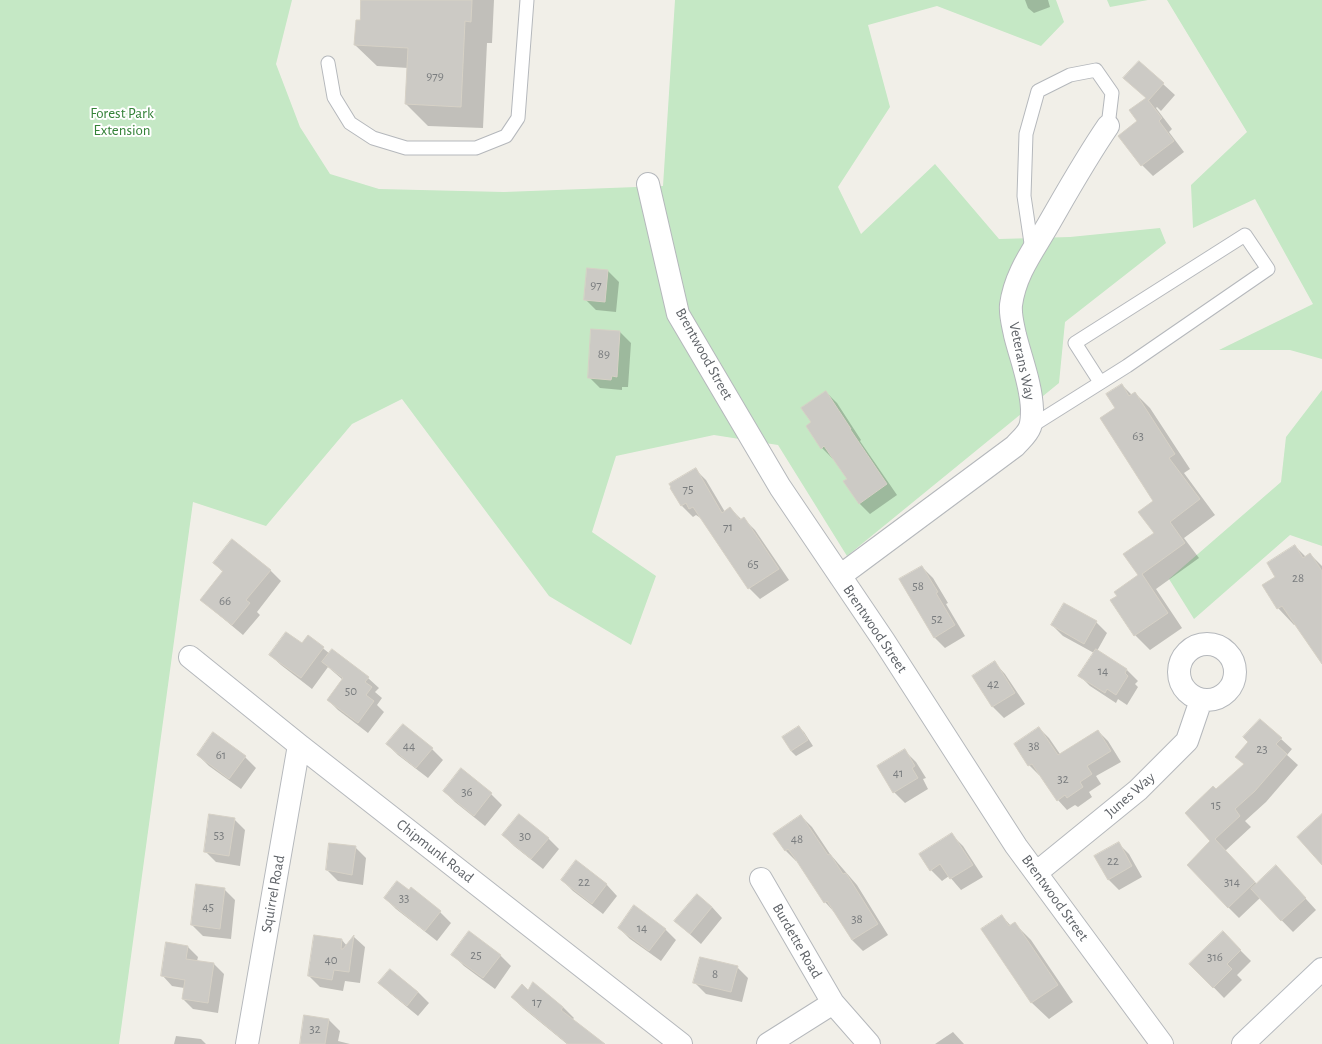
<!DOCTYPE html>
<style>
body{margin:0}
canvas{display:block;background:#f1efe8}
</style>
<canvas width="1322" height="1044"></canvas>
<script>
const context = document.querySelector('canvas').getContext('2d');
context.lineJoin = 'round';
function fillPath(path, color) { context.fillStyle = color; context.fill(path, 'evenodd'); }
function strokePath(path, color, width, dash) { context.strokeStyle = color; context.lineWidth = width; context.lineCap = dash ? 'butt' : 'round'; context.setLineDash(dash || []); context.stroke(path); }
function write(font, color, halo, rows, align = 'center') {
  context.font = font + ' "Alegreya Sans",sans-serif'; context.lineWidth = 4; context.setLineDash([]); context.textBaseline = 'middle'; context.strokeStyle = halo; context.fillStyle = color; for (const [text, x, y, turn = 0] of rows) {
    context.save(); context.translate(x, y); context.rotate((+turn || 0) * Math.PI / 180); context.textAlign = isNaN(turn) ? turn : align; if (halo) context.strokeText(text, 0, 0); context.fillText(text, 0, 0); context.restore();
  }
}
const green = new Path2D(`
 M0,0H292L276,64L300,127L330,174L379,189L504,192L663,186L675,0H1056L1064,22L1041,46L937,6L868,25L890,107L838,187L861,234L935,164L999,239L1070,237L1160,228L1166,243L1065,322L1059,383L847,556L778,445L714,435L616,456L592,532L656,576L631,645L549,596L402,399L352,424L266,526L193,502L119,1044H0Z
 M1107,0H1148L1110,7Z
 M1167,0H1322V359L1290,350H1219L1313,304L1255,199L1193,228L1191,185L1247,132Z
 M1322,390V546L1290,535L1194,619L1169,579L1281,482L1286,437Z`);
const shadow = new Path2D(`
 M362,0H494L492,43H487L483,128L428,126L406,104L408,68L377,66L355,45L361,21Z
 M1025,0H1048L1050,7L1034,13L1028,8Z
 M1139,62L1175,95L1161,111L1157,107L1156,108L1172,129L1169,132L1184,152L1153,176L1142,165L1139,121L1146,98Z
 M608,271L619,282L616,312L596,310L585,299Z
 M592,330L620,332L631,343L628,387H622V390L600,388L589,377Z
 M1122,385L1132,395L1135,393L1150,408L1190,469L1184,473L1215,515L1184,538L1199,558L1156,589L1182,628L1150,650L1135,635L1118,596L1139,576L1156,534L1155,501L1116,408Z
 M826,392L837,403L861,440L860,441L897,495L870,514L859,503L848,479L834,458L833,459L822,448L812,423Z
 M695,469L706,480L725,512L730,508L742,520L744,519L755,530L789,580L760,599L749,588L702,519L696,515L693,517L682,506L671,488Z
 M1295,546L1306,557L1310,554L1322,566V662L1296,624L1294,625L1278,608L1263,586L1277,577Z
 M214,563L270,570L281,581L257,612L260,615L243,635L213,610L202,599L224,573Z
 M922,567L933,578L948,603L946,604L965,636L945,648L934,637Z
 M1096,622L1107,633L1097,651L1127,670L1138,681L1135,684L1138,687L1127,705L1118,699L1116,703L1090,686L1079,675L1094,653L1063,636L1052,625Z
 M308,636L330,654L332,650L368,678L379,688L375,692L382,698L377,705L384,712L368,733L338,710L328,700L343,680L328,667L312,689L281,665L270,655L302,645Z
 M995,663L1005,674L1025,704L1004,718L993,707L974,676Z
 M799,727L804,732L813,746L796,756L791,751Z
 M1039,728L1049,738L1060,754L1098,731L1108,741L1121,762L1096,776L1101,784L1089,792L1092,797L1078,807L1075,805L1067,810L1058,800L1040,774L1039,775L1029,765Z
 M213,734L245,757L256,768L241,789L209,766L198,755Z
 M1281,739L1292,749L1287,755L1298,765L1266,802L1245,821L1251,827L1225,851L1257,884L1287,878L1316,910L1293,932L1260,898L1239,918L1228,907L1212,841L1216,791L1245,765L1237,757Z
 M387,744L432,749L443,760L428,778L398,755Z
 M905,751L916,762L926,778L923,779L928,789L905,803L894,792Z
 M444,791L491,794L502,805L485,826L455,802Z
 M801,816L812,827L830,854L857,885L888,935L863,951L852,940L835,913L825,902L797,860L796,861L785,850Z
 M234,819L245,830L240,866L216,862L205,851Z
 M503,835L548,838L559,849L543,869L514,846Z
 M952,835L963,846L983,877L961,890L949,876L942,881L931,870Z
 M1118,843L1129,854L1142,877L1119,890L1108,879Z
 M355,847L366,858L363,885L338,881L327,870Z
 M577,862L607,885L617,896L603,914L573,891L562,880Z
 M224,889L235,900L231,939L203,936L192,925Z
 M411,889L440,912L451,923L437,941L396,909L385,898L409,892Z
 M712,907L722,918L701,944L675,921Z
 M1002,916L1011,926L1014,923L1031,940L1073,1002L1049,1019L1032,1003L982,930Z
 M619,928L665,929L676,940L661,961L630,939Z
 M1223,933L1251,961L1237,975L1242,980L1224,998L1191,964Z
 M354,937L365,947L360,983L345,981L343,991L320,987L309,976L342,940L347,946Z
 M188,947L198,957L197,961L214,964L224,974L218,1013L193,1009L183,999L184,988L172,986L162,975Z
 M453,955H500L511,966L495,989L464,966Z
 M737,967L748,978L742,1002L706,994L695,983Z
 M390,970L418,992L429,1003L418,1016L391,994L380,983Z
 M534,984L563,1007L574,1018L572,1020L603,1044H567L523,1008L512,997L528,991Z
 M305,1016L329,1020L340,1031L338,1041L350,1044H301Z
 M953,1032L964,1044H935Z
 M176,1036L201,1039L206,1044H174Z`);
const building = new Path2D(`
 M361,0H472L471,22L465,21L461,107L405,104L408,48L354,45L356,20H360Z
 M1139,61L1164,83L1149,100H1148L1162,118L1159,121L1174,141L1141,166L1118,136L1137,121L1129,110L1146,98L1123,78Z
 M587,268L608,270L605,302L584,300Z
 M591,329L620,331L617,377L612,376L611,380L588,378Z
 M1122,384L1129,396L1135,392L1175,454L1169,458L1200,499L1170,522L1185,543L1142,574L1168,613L1134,636L1110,600L1117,596L1114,592L1138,575L1123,554L1154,533L1138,512L1153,501L1100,418L1115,408L1106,394Z
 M826,391L851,429H850L887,484L859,504L843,481L847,479L824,446L821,449L806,426L811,422L801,408Z
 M696,468L722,513L730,507L740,520L744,517L779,569L748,589L693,507L689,509L686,503L681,506L670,488L671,487L669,484Z
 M232,539L271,570L246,600L250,603L232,625L200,600L223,571L213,563Z
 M1295,545L1303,558L1310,553L1322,571V664L1282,606L1277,609L1262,585L1275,577L1267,563Z
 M922,566L938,592L936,593L955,625L934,638L899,579Z
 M1064,603L1097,621L1084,644L1051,625Z
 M286,632L302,643L308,635L324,647L301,678L269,655Z
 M332,649L369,677L365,682L372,687L366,695L374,701L358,723L327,700L343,678L322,662Z
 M1096,649L1127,669L1125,673L1128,676L1116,695L1107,689L1105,693L1078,676Z
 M995,661L1015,693L992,707L972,676Z
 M1260,719L1282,738L1276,744L1287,754L1255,791L1235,809L1240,816L1215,839L1255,882L1228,908L1187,865L1210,841L1185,813L1213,786L1216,789L1244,764L1235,757L1248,742L1243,737Z
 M403,724L433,748L416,768L386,744Z
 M799,726L808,740L791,751L782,737Z
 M1039,727L1058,755L1098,730L1111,751L1087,766L1092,774L1080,782L1083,787L1067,798L1065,795L1057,801L1032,764L1028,766L1014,744Z
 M213,732L246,756L229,779L197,755Z
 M905,749L915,766L912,768L918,778L893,793L877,766Z
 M461,768L492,793L474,816L443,791Z
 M209,814L235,818L229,856L204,852Z
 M519,814L549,838L531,859L502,835Z
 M1322,814V865L1297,837Z
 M801,815L828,855L830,854L843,874L846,873L878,924L852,940L827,901L824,903L796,860L788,849L785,851L773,834Z
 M952,833L973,865L950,879L940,864L930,871L919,854Z
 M1119,842L1132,866L1108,880L1094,856Z
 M329,843L356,846L352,875L326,870Z
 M576,860L607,884L592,904L561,880Z
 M1276,865L1306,898L1281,921L1251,889Z
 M397,881L409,890L411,887L441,911L425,931L384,898Z
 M196,884L225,888L220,929L191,925Z
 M697,894L712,907L690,934L674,921Z
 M634,905L666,929L649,951L618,928Z
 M1002,915L1009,926L1015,922L1058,985L1031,1003L981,929Z
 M469,931L501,955L483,978L451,955Z
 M1223,931L1241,950L1227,964L1232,969L1213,988L1189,964Z
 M314,935L342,939L341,949H343L354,935L349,972L334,970L332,980L308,976Z
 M166,942L188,946L186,959L214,963L208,1003L182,999L185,980L161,976Z
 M700,957L738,966L731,992L693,983Z
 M390,969L418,992L407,1006L378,983Z
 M533,982L563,1007L561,1010L605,1044H568L511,997L522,984L528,990Z
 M304,1015L329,1019L325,1044H300Z`);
const lane = new Path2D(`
 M328,63L334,97L350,123L373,138L406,148H476L506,136L518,118L527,0
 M1032,250L1024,196L1026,134L1038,91L1070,75L1096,70L1112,93L1108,126
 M1030,427L1127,366L1268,269L1245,235L1075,343L1100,382`);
const street = new Path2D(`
 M648,184L678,314L780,487L884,641L1016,846L1162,1044
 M840,576L1015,446C1020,440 1027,435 1030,427C1032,422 1032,415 1032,409C1031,384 1021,359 1015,335C1013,325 1010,315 1011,305C1015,274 1033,251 1048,225C1067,192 1086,158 1108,126
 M1179 672a28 28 0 1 1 56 0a28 28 0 1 1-56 0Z
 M190,657L299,745L681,1044
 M1036,873L1138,790L1187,741L1201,700
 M761,879L833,1003L869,1044
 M247,1044L299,745
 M768,1044L833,1003`);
const secondary = new Path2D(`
 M1243,1044L1322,969`);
const numberNames = [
 ["979",435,76],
 ["97",596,285],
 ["89",604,354],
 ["63",1138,436],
 ["75",688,489],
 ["71",728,527],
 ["65",753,564],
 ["28",1298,578],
 ["58",918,586],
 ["66",225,601],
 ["52",937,619],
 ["14",1103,671],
 ["42",993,684],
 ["50",351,691],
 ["44",409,746],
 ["38",1034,746],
 ["23",1262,749],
 ["61",221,755],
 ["41",898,773],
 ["32",1063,779],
 ["36",467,792],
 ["15",1216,805],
 ["53",219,835],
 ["30",525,836],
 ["48",797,839],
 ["22",1113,861],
 ["22",584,882],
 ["314",1232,882],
 ["33",404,898],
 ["45",208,907],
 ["38",857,919],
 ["14",642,928],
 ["25",476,955],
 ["316",1215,957],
 ["40",331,960],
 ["8",715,974],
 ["17",537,1002],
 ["32",315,1029]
];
const parkNames = [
 ["Forest Park",122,113],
 ["Extension",122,130]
];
const streetNames = [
 ["Brentwood Street",704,354,61],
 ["Veterans Way",1022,361,78],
 ["Brentwood Street",875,629,56],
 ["Junes Way",1130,795,-41],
 ["Chipmunk Road",435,851,38],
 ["Squirrel Road",273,894,-80],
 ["Brentwood Street",1055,898,54],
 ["Burdette Road",797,941,60]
];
fillPath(green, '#c5e8c5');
fillPath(shadow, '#0003');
fillPath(building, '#cccac5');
strokePath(building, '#d6d1c6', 1);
strokePath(lane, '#b5b8bc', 15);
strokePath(street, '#b5b8bc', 24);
strokePath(secondary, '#b6babf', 24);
strokePath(lane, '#fff', 13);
strokePath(street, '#fff', 22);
strokePath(secondary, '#fff', 22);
write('13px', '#7a7d7f', null, numberNames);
write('15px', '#348238', '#fff', parkNames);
write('15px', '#5f6368', '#fff', streetNames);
</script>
